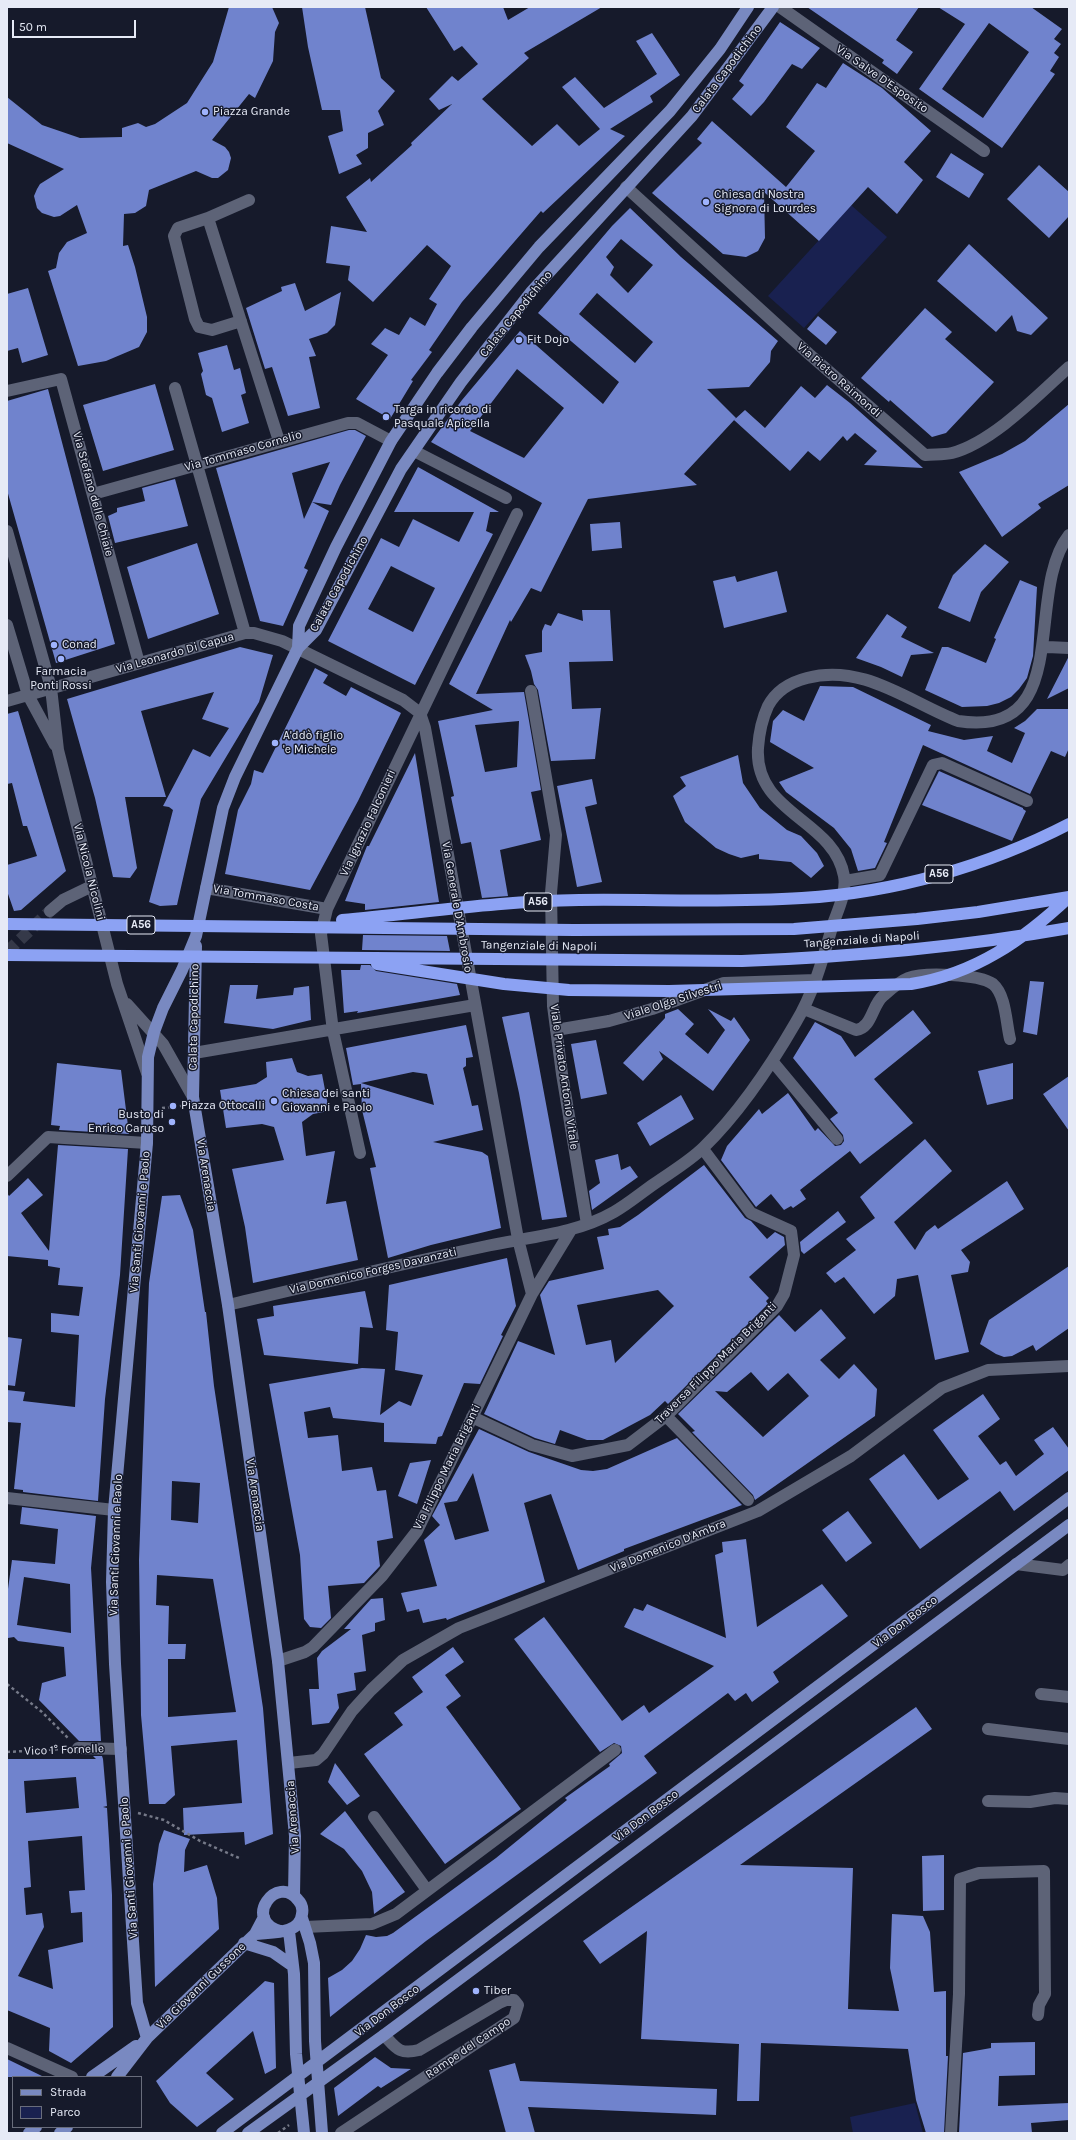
<!DOCTYPE html>
<meta charset="utf-8">
<style>
body{margin:0}
#map{position:relative;width:1076px;height:2140px;overflow:hidden;background:#161a2b;font-family:Karla,sans-serif}
canvas{display:block}
.frame{position:absolute;inset:0;border:8px solid #e6eaf6;pointer-events:none}
.legend{position:absolute;left:12px;top:2076px;width:130px;height:52px;box-sizing:border-box;background:#161a2b;border:1px solid #696d7c;margin:0;padding:5px 7px;list-style:none;font-size:12px;color:#e6eaf6}
.legend li{display:flex;align-items:center;gap:8px;height:20px}
.legend b{width:20px;border:1px solid #696d7c}
.scale{position:absolute;left:12px;top:20px;width:124px;height:18px;box-sizing:border-box;border:2px solid #e6eaf6;border-top:0;padding-left:5px;font-size:12px;line-height:14px;white-space:nowrap;color:#e6eaf6;-webkit-text-stroke:3px #161a2b;paint-order:stroke}
</style>
<div id="map">
<canvas width="1076" height="2140"></canvas>
<div class="frame"></div>
<ul class="legend">
<li><b style="height:5px;background:#7989c1"></b>Strada</li>
<li><b style="height:11px;background:#192150"></b>Parco</li>
</ul>
<div class="scale">50 m</div>
</div>
<script>
const context = document.querySelector('canvas').getContext('2d');
context.lineJoin = 'round';
function fillPath(path, color) { context.fillStyle = color; context.fill(path, 'evenodd'); }
function strokePath(path, color, width, dash) { context.strokeStyle = color; context.lineWidth = width; context.lineCap = dash ? 'butt' : 'round'; context.setLineDash(dash || []); context.stroke(path); }
function write(font, color, halo, rows, align = 'center') {
  context.font = font + ' Karla,sans-serif'; context.lineWidth = 3; context.setLineDash([]); context.textBaseline = 'middle'; context.strokeStyle = halo; context.fillStyle = color; for (const [text, x, y, turn = 0] of rows) {
    context.save(); context.translate(x, y); context.rotate((+turn || 0) * Math.PI / 180); context.textAlign = isNaN(turn) ? turn : align; if (halo) context.strokeText(text, 0, 0); context.fillText(text, 0, 0); context.restore();
  }
}
const green = new Path2D(`
 M851,205L887,237L804,328L768,296Z
 M915,2103L923,2133H853L850,2117Z`);
const building = new Path2D(`
 M229,7H272L279,23L275,32L273,61L255,98L249,94L212,140L225,147L229,152L231,158L228,170L218,178H212L196,171L149,190L146,206L135,213L124,214L123,246L128,245L135,267L147,317V332L139,347L106,361L78,366L48,271L56,268L59,253L67,242L87,233L77,205L60,216L54,217L42,213L37,208L34,196L37,189L40,184L64,169L7,143V97L42,125L80,138L122,137V128L138,123L146,127L155,124L187,103L213,62Z
 M302,7H365L381,78L395,91L378,111L384,125L368,133V148L356,155L362,164L339,174L328,136L343,131L340,110H322L308,47Z
 M426,7H503L508,20L530,7H602L524,53L529,58L482,99L532,146L557,124L579,146L600,129L562,87L575,77L604,108L657,74L636,41L652,33L680,75L650,96L653,102L610,129L625,136L543,213L541,211L462,302L429,350L432,352L411,380L413,381L390,419L356,399L388,355L371,344L385,328L399,335L410,317L425,326L437,304L429,299L451,266L427,245L373,302L348,280L350,266L326,263L331,226L367,232L346,197L370,178L371,182L412,145L411,143L452,104L439,110L429,99L452,76L458,81L478,64L462,46L454,51Z
 M807,7H919L896,40L913,52L897,74L882,63L884,60Z
 M938,7H1031L1062,29L1054,39L1061,44L1054,53L1059,57L1050,71L1055,74L1002,148L919,89L965,24ZM989,23L1029,52L983,118L942,89Z
 M780,22L820,48L802,69L792,64L764,102L751,116L732,99L744,85L739,81Z
 M843,63L882,88L931,131L904,162L923,180L897,214L868,187L819,241L764,192L765,238L758,251L746,257L723,254L652,193L702,143L697,139L712,121L786,187L815,151L786,127L817,83L826,88Z
 M951,153L984,174L969,198L936,177Z
 M1039,165L1069,192V216L1049,238L1007,199Z
 M630,208L681,257L778,341L771,351L770,362L749,387L707,389L736,418L684,474L697,485L588,499L541,592L531,588L511,622L510,620L476,694L524,692L541,790L531,792L541,840L500,850L508,896L482,898L471,842L461,844L451,797L454,796L438,721L493,710L449,684L542,503L431,442L462,400L520,331L603,404L619,382L538,313L612,226ZM621,239L653,265L628,293L610,275L614,267L606,257ZM597,293L653,342L635,363L579,314ZM517,369L564,408L524,458L470,431ZM519,721L517,767L485,772L475,725Z
 M969,244L1048,318L1031,335L1017,331L1012,315L996,332L937,281Z
 M295,283L305,311L341,292L335,325L327,333L309,339L316,356L309,357L320,408L288,416L272,367L265,369L246,308L282,291L281,287Z
 M28,288L48,355L22,363L18,348L7,351V294Z
 M925,308L952,332L945,339L994,382L946,433L932,437L890,400L889,402L861,378Z
 M818,316L837,332L826,345L807,329Z
 M227,345L234,370L240,368L246,393L241,395L249,423L222,432L212,398L206,395L201,374L203,371L198,353Z
 M155,384L174,450L103,471L83,405Z
 M827,385L850,403L923,468L864,465L877,451L855,433L847,441L843,436L820,461L808,451L790,471L734,420L745,410L765,428L801,386L815,398Z
 M48,389L115,644L56,663L7,490V401Z
 M1069,404V485L1038,504L1041,508L1002,537L959,472L1002,454L1025,441Z
 M349,430H355L366,436L340,485L331,505L312,502L330,462L292,473L304,519L312,502L329,511L304,568L308,570L283,626L260,621L216,468Z
 M418,467L499,512H490L486,531L493,534L415,685L328,641L381,538L399,547L413,519L459,542L474,512H394ZM391,566L435,588L413,632L368,609Z
 M175,479L188,526L115,543L108,516L117,512V508L145,501L142,488Z
 M620,522L622,548L592,551L590,524Z
 M197,543L219,614L148,639L127,567Z
 M985,544L1009,562L981,592L970,622L938,608L953,575Z
 M777,571L787,612L724,628L713,581L735,576L737,582Z
 M1020,580L1037,587L1033,656L1027,678L1019,689L1011,697L999,703L987,706L962,707L925,690L942,647H948L986,663L996,639L994,638Z
 M582,610H610L613,661L569,662L572,709L601,708L595,759L551,761L538,690L534,684L531,671L525,655L542,652V631L545,624L551,626L558,613L583,621Z
 M887,614L907,627L901,637L934,653L911,655L902,677L881,667L856,658Z
 M240,647L273,655L267,675L259,702L201,799L177,905L160,906L149,902L173,810L169,807L163,806L193,749L210,757L229,728L202,719L214,692L141,711L166,797H125L137,868L130,878L113,877L95,798L67,699Z
 M1069,656V688L1047,699Z
 M315,668L328,675L323,683L346,696L351,687L401,713L358,801L310,890L225,874L238,810L251,784L254,770L263,773Z
 M820,686L853,687L931,725L928,731L964,740L993,736L987,751L1012,763L1025,733L1014,728L1025,721L1037,709H1069V748L1065,757L1051,751L1030,794L923,745L884,842L887,843L875,868L858,871L851,849L834,828L786,792L779,782L814,768L770,742L773,721L783,710L804,721Z
 M18,711L66,871L21,910L14,911L7,891V865L37,856L27,826H23L12,783L7,784V714Z
 M415,753L439,902L365,910V904L345,901L367,846H369Z
 M738,755L743,783L760,808L787,830L801,836L817,853L824,866L811,878L791,862L759,859V854L741,858L729,854L716,848L685,822L673,796L686,786L680,777Z
 M939,771L1023,808V809L1026,811L1012,841L922,805Z
 M592,779L597,804L585,807L602,882L577,887L557,786Z
 M363,935L447,936L450,951L362,950Z
 M361,965H370L376,971L457,984L460,995L357,1013L358,1011L344,1013L341,970H360Z
 M1030,981L1044,982L1037,1035L1023,1032Z
 M230,985H258L256,999L293,995L294,988L309,986L311,1020L273,1029L224,1023Z
 M678,1009L694,1024L685,1034L708,1054L725,1030L708,1009L731,1021L734,1017L750,1040L713,1091L659,1051L663,1059L643,1081L623,1063L665,1018V1014Z
 M913,1010L931,1033L874,1079L913,1123L860,1164L850,1151L800,1190L806,1199L793,1208L791,1206L784,1210L771,1194L756,1207L721,1160L727,1146L759,1109L762,1114L788,1093L815,1131L818,1128L835,1146L841,1145L844,1141L843,1135L830,1119L838,1113L793,1058L815,1022L841,1036L855,1057Z
 M529,1012L567,1217L542,1220L519,1093L502,1017Z
 M466,1025L473,1057L466,1058V1066L463,1068L472,1106L478,1105L483,1130L433,1142L482,1152L488,1156L501,1228L431,1245L388,1258L370,1168L376,1167L362,1110L361,1084L353,1085L346,1048ZM413,1072L427,1074L434,1105L361,1083Z
 M596,1040L607,1094L581,1099L571,1044Z
 M292,1058L297,1072L308,1076L322,1074L329,1111L313,1114L302,1122L306,1156L335,1151L326,1204L346,1201L358,1260L253,1283L245,1227L232,1169L284,1160L274,1127L262,1124L226,1128L220,1090L256,1084L267,1077L266,1062Z
 M57,1063L121,1070L129,1134L59,1130L60,1126L51,1125Z
 M1013,1063V1099L987,1105L978,1071Z
 M1069,1076V1131L1043,1094Z
 M681,1095L694,1119L650,1146L637,1123Z
 M925,1139L952,1171L894,1222L915,1250L926,1232L935,1225L938,1229L1007,1181L1024,1209L961,1250L970,1262L968,1272L951,1275L969,1352L935,1360L918,1275L897,1279L895,1296L874,1314L844,1277L835,1283L826,1273L856,1250L846,1239L875,1218L860,1197Z
 M58,1145L128,1149L120,1275L105,1399L98,1501L23,1492V1490L14,1489L21,1423L7,1422V1390L25,1392L23,1401L75,1407L79,1335L51,1332V1313L79,1316L83,1287L58,1285L60,1268L48,1266V1260L7,1256V1193L9,1196L28,1178L43,1195L21,1213L49,1251Z
 M618,1154L621,1170L630,1166L638,1177L592,1210L589,1191L600,1183L595,1160Z
 M704,1165L745,1218L751,1221L767,1239L775,1232L784,1237L785,1245L749,1277L769,1298L766,1301L768,1304L668,1404L665,1401L650,1415L603,1440H587L560,1430L555,1444L535,1438L484,1414L518,1341L555,1355L540,1295L549,1281L604,1269L597,1237L609,1235L608,1229L620,1227L638,1215ZM658,1290L674,1306L615,1363L611,1340L586,1345L577,1305Z
 M180,1195L193,1230L205,1312H206L214,1386L263,1708L273,1834L245,1845L244,1832L184,1835L183,1808L242,1803L237,1740L171,1746L175,1795L165,1804H149L141,1715L139,1560L149,1283L162,1196ZM172,1481L200,1483L198,1523L171,1520ZM157,1575L213,1579L236,1712L168,1717V1659H185L186,1644H168L169,1606L156,1605Z
 M838,1211L846,1222L804,1254L801,1251L800,1242Z
 M507,1258L516,1306L501,1335L503,1336L480,1384L464,1383L442,1436L438,1437L436,1444L384,1442V1423L333,1418L330,1407L304,1412L308,1438L338,1435L342,1471L372,1467L377,1491L386,1490L393,1538L377,1541L380,1566L364,1583L328,1586L331,1618L321,1628L310,1627L304,1619L300,1555L269,1384L362,1368L385,1369L380,1415L399,1401L411,1406L423,1375L395,1370L398,1332L386,1330L389,1285Z
 M1069,1266V1328L1036,1351L1033,1345L1012,1356L1004,1357L996,1354L980,1344L989,1320Z
 M365,1291L373,1328L360,1327L358,1364L264,1355L257,1319L274,1316L273,1306Z
 M821,1309L846,1338L820,1360L839,1379L854,1364L877,1389L875,1416L755,1500L753,1495L692,1432L695,1431L678,1414L779,1315L795,1332ZM751,1372L768,1391L788,1373L809,1396L763,1437L715,1391L727,1392Z
 M7,1337L22,1339L15,1386L7,1385Z
 M983,1394L1000,1419L978,1436L1000,1465L1006,1461L1016,1476L1044,1454L1034,1440L1053,1427L1069,1449V1470L1014,1511L1000,1491L920,1549L869,1479L904,1454L938,1500L969,1479L933,1430Z
 M479,1429L529,1452L581,1470L593,1471L607,1469L677,1438L742,1505L624,1549V1551L578,1570L551,1494L524,1503L545,1582L447,1620L446,1618L423,1623L419,1609L407,1612L401,1593L437,1586L424,1540L440,1525L432,1516ZM473,1473L489,1531L455,1540L444,1503L457,1501Z
 M431,1460L417,1504L398,1496L410,1463Z
 M22,1507L96,1516L91,1568L101,1741H79L39,1700L42,1683L66,1676L64,1647L18,1641L14,1637L8,1638V1589L12,1560L55,1564L58,1529L20,1524ZM24,1577L70,1584L71,1633L17,1625Z
 M848,1511L872,1543L846,1562L822,1530Z
 M746,1539L757,1627L822,1584L848,1616L773,1672L779,1682L752,1702L746,1693L735,1701L728,1693L644,1756L657,1773L426,1941L330,2017L328,1978L342,1970L352,1961L360,1949L366,1935L376,1937L387,1936L393,1933L496,1858L567,1800L565,1798L610,1766L609,1764L622,1753L621,1746L614,1743L600,1752L514,1639L544,1617L622,1721L644,1705L649,1713L714,1666L624,1627L634,1608L643,1611L647,1604L726,1638L715,1555L723,1552L722,1542Z
 M383,1598L385,1620L375,1623V1631L362,1635L366,1671L354,1673L356,1690L337,1694L339,1708L329,1723L312,1725L309,1689H319L317,1658L322,1651L351,1629H344L371,1599Z
 M453,1647L464,1662L445,1675L461,1696L446,1707L521,1809L445,1864L364,1754L403,1725L394,1713L423,1692L412,1677Z
 M916,1707L932,1729L740,1865L853,1868L848,2009L899,2011L890,1968L892,1914L923,1916L930,1932L934,1992L946,1991V2056H948L944,2133H926L916,2100L908,2049L761,2043L759,2101H737L739,2044L641,2039L647,1931L600,1964L583,1941Z
 M93,1756H102L103,1759L107,1806L103,1807L107,1808L109,1840L112,1895L113,2027L71,2063L49,2051L50,2028L7,2010V1759H96ZM76,1777L79,1808L26,1813L24,1781ZM82,1836L85,1890L69,1891L71,1913L82,1912L83,1942L48,1950L53,1989L18,1976L44,1927L42,1913L26,1915L24,1888L31,1887L28,1841Z
 M335,1763L360,1796L347,1805L328,1782Z
 M345,1811L405,1892L374,1914L372,1892L362,1871L344,1849L320,1834Z
 M164,1830L190,1839L185,1850L184,1872L207,1865L217,1898L219,1929L155,1987L153,1884L159,1844Z
 M944,1855V1910L923,1911L922,1856Z
 M265,1981L274,1983L276,2068L265,2074L253,2031L206,2073L234,2099L197,2127L170,2103L156,2081Z
 M1035,2042V2075L999,2076L998,2106L1069,2103V2120L1031,2123L1032,2133H959L963,2053L991,2048V2043Z
 M375,2057L391,2068L411,2069L381,2088L378,2086L338,2116L334,2088Z
 M7,2059L44,2077H7Z
 M515,2063L520,2081L717,2089L716,2115L528,2107L535,2133H506L489,2070Z`);
const minorTunnel = new Path2D(`
 M7,952L50,911`);
const path = new Path2D(`
 M162,1108L181,1106
 M7,1684L42,1712L68,1738
 M7,1752L64,1749
 M138,1813L164,1820L200,1841L239,1858
 M278,2133L289,2125`);
const minor = new Path2D(`
 M780,7L984,151
 M626,187L809,354L925,455C933,454 944,455 952,453C993,442 1038,395 1069,367
 M249,200L208,218L279,441
 M208,218L178,228L174,236L195,319L199,327L212,330L241,321
 M175,388L245,633
 M7,391L61,379L139,663
 M414,451L506,498
 M93,494L348,423H357L391,441
 M7,531L51,688L58,750L117,984L147,1073
 M7,625L28,695L55,745
 M1047,647L1069,648
 M531,691L556,835L551,893L553,1006L562,1074L587,1224
 M7,701L245,633H254L282,641L403,700L420,713L425,728L518,1239L532,1294
 M845,881L880,875L933,765L942,763L1027,801
 M206,888L327,909
 M50,911L63,900L92,886
 M127,1004L163,1044L193,1097
 M804,1009L856,1030C872,1028 872,1005 883,996C890,990 900,981 908,978C924,972 979,974 993,984C1006,995 1006,1023 1010,1039
 M556,1030L609,1021L652,1009L724,983L816,980
 M194,1053L475,1005
 M773,1062L837,1139
 M360,1153L333,1031L321,934L327,909L517,514
 M7,1176L48,1137L147,1143
 M228,1305C313,1285 397,1265 482,1247C526,1237 574,1235 614,1212C628,1204 641,1193 654,1184C671,1172 690,1161 704,1147C741,1111 770,1067 796,1022C814,992 823,958 833,924C838,910 847,891 844,876C834,819 754,814 758,748C759,734 762,719 768,706C776,691 791,682 807,678C863,663 909,702 958,721C1076,739 1023,593 1069,535
 M666,1416L748,1500
 M472,1417L532,1445L572,1456L628,1445L666,1416L777,1306L784,1294L794,1255L791,1231L751,1213L703,1149
 M7,1498L114,1510
 M1016,1564L1063,1570L1069,1565
 M278,1661L305,1652L313,1647L382,1576L417,1531L532,1294L571,1230
 M1041,1694L1069,1697
 M988,1729L1069,1739
 M78,1748L121,1749
 M289,1763L316,1760L323,1754L352,1711L371,1690L403,1660L459,1628L758,1511L851,1456L942,1388L988,1370L1069,1366
 M988,1801L1030,1802L1055,1798L1069,1799
 M374,1817L427,1890
 M305,1927L372,1924L396,1914L615,1750
 M7,2048L72,2077
 M341,2133L514,2018L518,2005L514,2000H506L499,2003L419,2050C399,2055 396,2048 384,2035
 M951,2133L959,1994L960,1879L979,1873L1044,1871L1045,1994L1039,2005L1038,2015`);
const major = new Path2D(`
 M298,648L299,626L336,547L391,441L437,373L472,327L539,247L670,111L720,49L748,7
 M196,946L193,1097L228,1305L278,1661L295,1836L294,1895
 M302,1918L310,1943L314,1963L315,2041L322,2133
 M289,1931L294,1974L296,2054L304,2133
 M255,1934C271,1932 300,1935 302,1914C303,1909 302,1904 298,1900C277,1873 242,1920 280,1931
 M244,1943L273,1952L293,1966
 M147,2038L137,2003L115,1664L112,1582L114,1510L147,1143L148,1057L154,1032L163,1008L182,970L196,936L223,808L235,777L298,648L316,630L401,469L461,382L532,291L692,116L773,7
 M92,2077L136,2046
 M117,2077L147,2038L255,1934L264,1917
 M29,2133L36,2127
 M60,2133L67,2127
 M222,2133L1069,1498
 M248,2133L384,2035L1069,1525`);
const highway = new Path2D(`
 M342,920C421,913 500,901 579,900C653,899 728,903 802,898C893,893 988,866 1069,824
 M7,924L574,930L794,929L917,919L978,912L1069,897
 M7,955L742,961C852,957 961,947 1069,928
 M377,964L504,984L569,990L669,991L911,984C975,974 1023,940 1069,897`);
const markers = [
 [205,112,4,"#9fb3fd"],
 [706,202,4,"#9fb3fd"],
 [519,340,4,"#9fb3fd"],
 [386,417,4,"#9fb3fd"],
 [54,645,4,"#9fb3fd"],
 [61,659,4,"#9fb3fd"],
 [275,743,4,"#9fb3fd"],
 [274,1101,4,"#9fb3fd"],
 [173,1106,4,"#9fb3fd"],
 [172,1122,4,"#9fb3fd"],
 [476,1991,4,"#9fb3fd"]
];
const shields = [
 [939,874,28],
 [538,902,28],
 [141,925,28]
];
const shieldNames = [
 ["A56",939,874],
 ["A56",538,902],
 ["A56",141,925]
];
const streetNames = [
 ["Calata Capodichino",727,69,-53],
 ["Via Salve D'Esposito",882,79,35],
 ["Calata Capodichino",516,314,-51],
 ["Via Pietro Raimondi",839,380,41],
 ["Via Tommaso Cornelio",243,451,-16],
 ["Via Stefano delle Chiaie",93,494,75],
 ["Calata Capodichino",339,584,-61],
 ["Via Leonardo Di Capua",175,653,-16],
 ["Via Ignazio Falconieri",368,823,-65],
 ["Via Nicola Nicolini",89,872,76],
 ["Via Tommaso Costa",266,898,10],
 ["Via Generale D'Ambrosio",457,907,80],
 ["Tangenziale di Napoli",862,940,-4],
 ["Tangenziale di Napoli",539,946,1],
 ["Viale Olga Silvestri",673,1001,-18],
 ["Calata Capodichino",194,1017,-89],
 ["Viale Privato Antonio Vitale",564,1077,82],
 ["Via Arenaccia",206,1175,81],
 ["Via Santi Giovanni e Paolo",140,1222,-85],
 ["Via Domenico Forges Davanzati",373,1271,-13],
 ["Traversa Filippo Maria Briganti",716,1363,-45],
 ["Via Filippo Maria Briganti",447,1467,-64],
 ["Via Arenaccia",255,1495,82],
 ["Via Santi Giovanni e Paolo",116,1545,-88],
 ["Via Domenico D'Ambra",668,1546,-22],
 ["Via Don Bosco",905,1622,-37],
 ["Vico 1° Fornelle",64,1750,-2],
 ["Via Don Bosco",646,1816,-37],
 ["Via Arenaccia",293,1817,-94],
 ["Via Santi Giovanni e Paolo",129,1868,-94],
 ["Via Giovanni Gussone",201,1986,-44],
 ["Via Don Bosco",387,2011,-37],
 ["Rampe del Campo",468,2048,-34]
];
const poiNames = [
 ["Piazza Grande",213,112],
 ["Chiesa di Nostra",714,195],
 ["Signora di Lourdes",714,209],
 ["Fit Dojo",527,340],
 ["Targa in ricordo di",394,410],
 ["Pasquale Apicella",394,424],
 ["Conad",62,645],
 ["Farmacia",61,672,"center"],
 ["Ponti Rossi",61,686,"center"],
 ["A'ddò figlio",283,736],
 ["'e Michele",283,750],
 ["Chiesa dei santi",282,1094],
 ["Giovanni e Paolo",282,1108],
 ["Piazza Ottocalli",181,1106],
 ["Busto di",164,1115,"right"],
 ["Enrico Caruso",164,1129,"right"],
 ["Tiber",484,1991]
];
fillPath(green, '#192150');
fillPath(building, '#7083cd');
strokePath(minorTunnel, '#353949', 12, [12, 6]);
strokePath(path, '#757988', 2.5, [3, 3]);
strokePath(minor, '#5d6377', 12);
strokePath(major, '#7989c1', 12);
strokePath(highway, '#8ca2f3', 12);
for (const [x, y, r, color] of markers) { const dot = new Path2D(); dot.arc(x, y, r, 0, 2 * Math.PI); context.fillStyle = color; context.fill(dot); strokePath(dot, '#161a2b', 1.5); }
for (const [x, y, w] of shields) { const box = new Path2D(); box.roundRect(x - w / 2, y - 9, w, 18, 3); context.fillStyle = '#161a2b'; context.fill(box); strokePath(box, '#e6eaf6', 1); }
write('bold 11px', '#e6eaf6', null, shieldNames);
write('12px', '#e6eaf6', '#161a2b', streetNames);
write('12px', '#e6eaf6', '#161a2b', poiNames, 'left');
</script>
